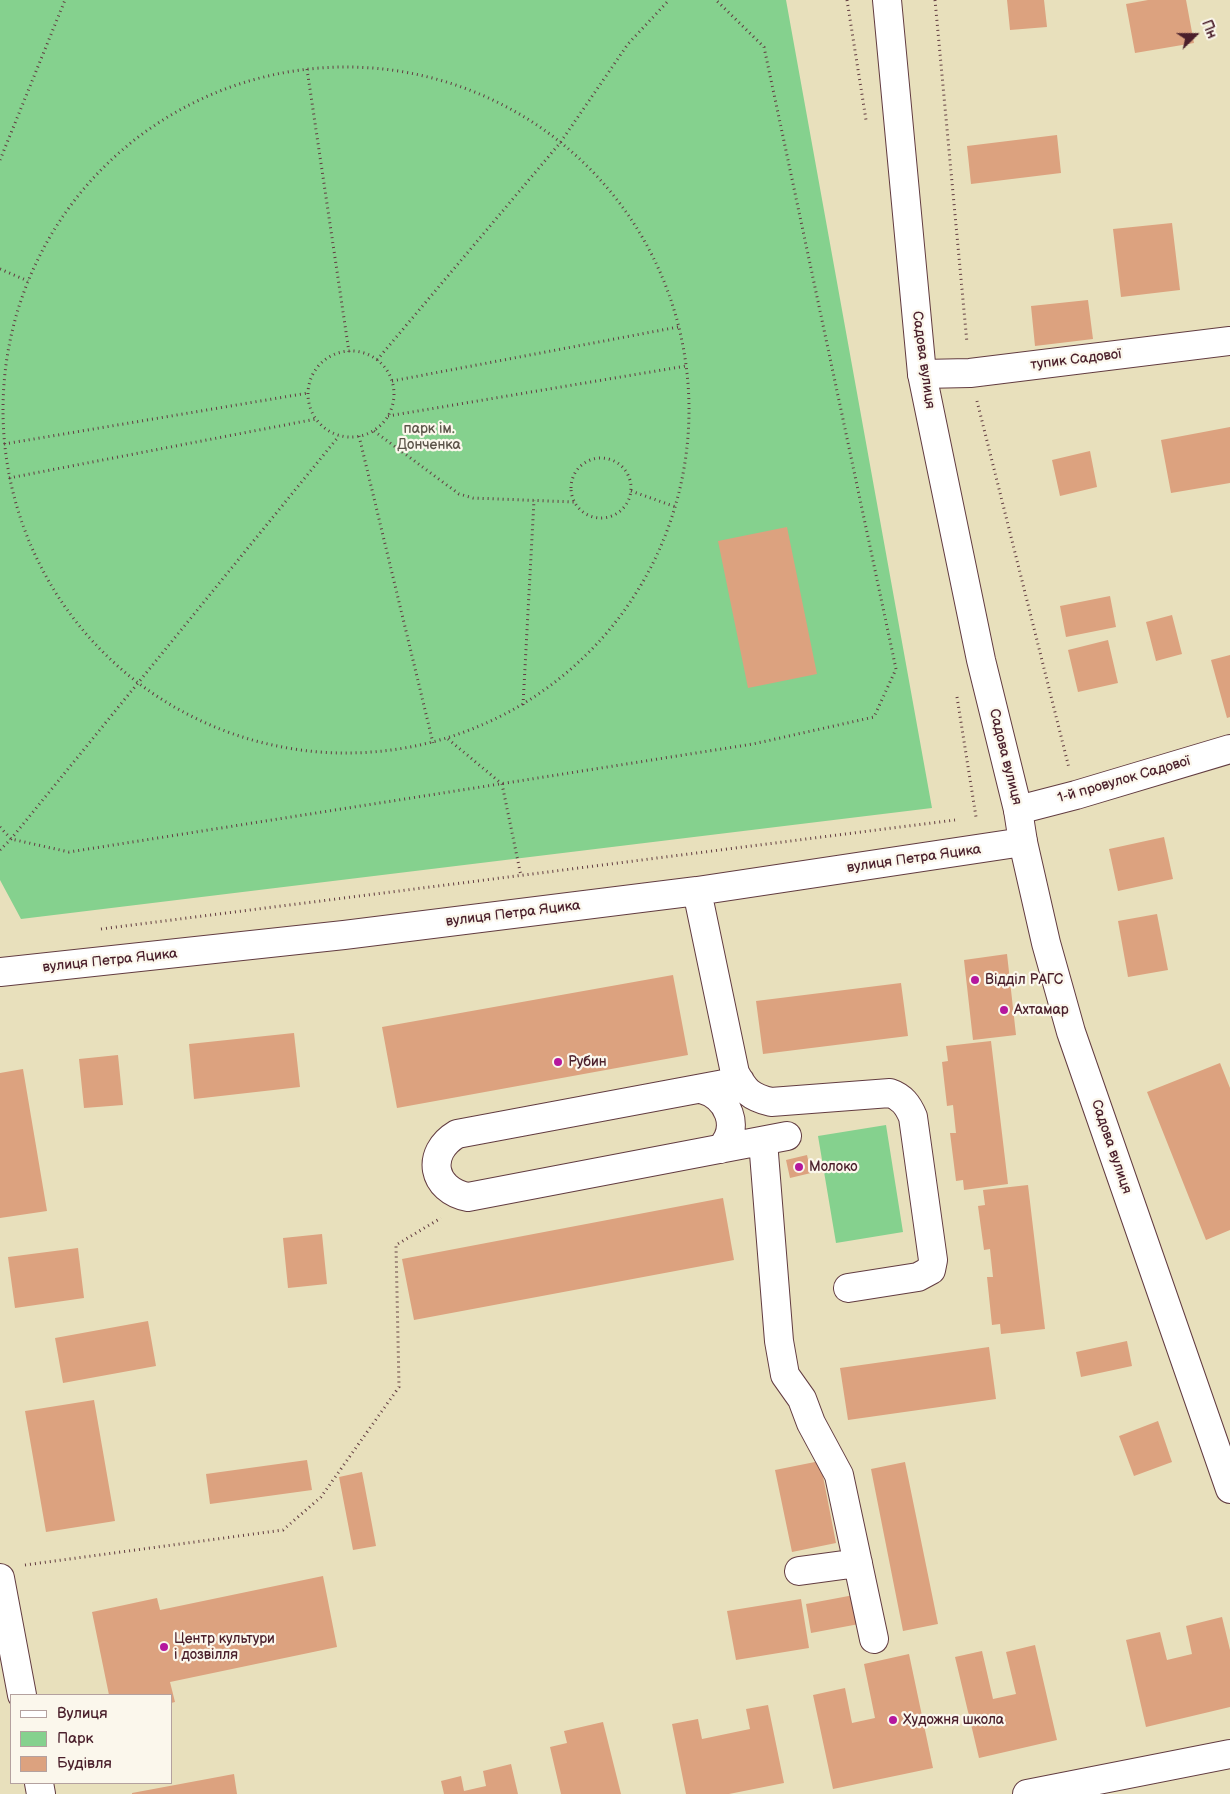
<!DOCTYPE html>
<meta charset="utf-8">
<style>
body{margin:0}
#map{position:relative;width:1230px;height:1794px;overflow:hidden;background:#e8e0bc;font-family:"Balsamiq Sans",sans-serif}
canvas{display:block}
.legend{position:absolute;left:10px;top:1694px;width:162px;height:90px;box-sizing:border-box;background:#fbf7ec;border:1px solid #b4a19f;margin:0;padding:6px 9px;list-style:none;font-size:15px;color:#4a1f2b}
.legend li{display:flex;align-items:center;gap:10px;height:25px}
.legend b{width:25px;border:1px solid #b4a19f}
.north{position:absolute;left:1170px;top:10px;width:50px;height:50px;-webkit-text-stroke:4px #fbf7ec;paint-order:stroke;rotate:68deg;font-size:14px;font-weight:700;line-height:20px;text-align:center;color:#4a1f2b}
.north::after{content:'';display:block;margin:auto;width:18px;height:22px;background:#4a1f2b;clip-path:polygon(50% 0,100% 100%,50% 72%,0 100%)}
</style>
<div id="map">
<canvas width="1230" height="1794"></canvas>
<ul class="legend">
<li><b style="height:6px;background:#fff"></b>Вулиця</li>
<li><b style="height:14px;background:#85d18e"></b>Парк</li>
<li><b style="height:14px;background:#dca27f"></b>Будівля</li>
</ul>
<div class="north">Пн</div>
</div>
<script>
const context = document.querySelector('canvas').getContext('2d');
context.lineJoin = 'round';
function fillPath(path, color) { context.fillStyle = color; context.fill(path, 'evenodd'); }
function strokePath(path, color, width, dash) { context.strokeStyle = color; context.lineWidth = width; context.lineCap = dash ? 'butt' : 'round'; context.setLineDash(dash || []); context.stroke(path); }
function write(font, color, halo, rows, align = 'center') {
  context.font = font + ' "Balsamiq Sans",sans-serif'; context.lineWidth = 4.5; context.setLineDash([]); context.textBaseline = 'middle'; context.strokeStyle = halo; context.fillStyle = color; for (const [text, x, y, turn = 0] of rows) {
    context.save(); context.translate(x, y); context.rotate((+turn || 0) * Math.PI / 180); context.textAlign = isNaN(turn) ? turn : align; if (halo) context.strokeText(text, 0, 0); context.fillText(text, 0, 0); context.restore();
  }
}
const green = new Path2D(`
 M0,0H786L932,808L21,919L0,880Z
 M886,1125L903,1232L836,1243L818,1136Z`);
const building = new Path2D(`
 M1007,0H1044L1047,27L1010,30Z
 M1148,0H1186L1194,43L1135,53L1126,4Z
 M1057,135L1061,173L971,184L967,146Z
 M1172,223L1180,290L1121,297L1113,229Z
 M1088,300L1093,339L1035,346L1031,306Z
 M1230,427V483L1171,493L1161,440Z
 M1090,451L1097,487L1060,496L1052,460Z
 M787,527L817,674L748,688L718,541Z
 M1110,596L1116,627L1066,637L1060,606Z
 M1172,615L1182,654L1156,661L1146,622Z
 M1108,640L1118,683L1078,692L1068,650Z
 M1230,655V717L1227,718L1211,660Z
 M1164,837L1173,879L1118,891L1109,849Z
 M1157,914L1168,970L1128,977L1118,921Z
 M1007,954L1016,1035L973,1040L964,960Z
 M673,975L688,1055L397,1108L382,1027Z
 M901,983L908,1036L763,1054L756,1001Z
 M294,1033L300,1087L194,1099L189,1044Z
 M991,1041L1008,1184L964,1190L963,1180L956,1181L950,1133H956L953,1105L947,1106L942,1062L948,1061L946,1046Z
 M118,1055L123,1105L84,1108L79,1059Z
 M1220,1063L1230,1088V1230L1206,1240L1147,1092Z
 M23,1069L47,1211L0,1218V1073Z
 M807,1155L811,1173L790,1178L786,1160Z
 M1028,1185L1045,1329L1001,1334L1000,1324L992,1325L987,1277H993L990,1249L984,1250L978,1206L985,1205L983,1190Z
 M723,1198L734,1260L414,1320L402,1259Z
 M322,1234L327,1284L288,1288L283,1238Z
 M78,1248L84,1298L15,1308L8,1257Z
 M148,1321L156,1366L63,1383L55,1338Z
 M1127,1341L1132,1366L1081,1377L1076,1352Z
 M989,1347L996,1399L848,1420L840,1368Z
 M94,1400L115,1521L46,1532L25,1411Z
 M1158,1421L1172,1462L1134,1476L1119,1436Z
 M307,1460L312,1490L210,1504L206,1474Z
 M820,1461L836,1543L792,1552L775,1470Z
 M905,1462L938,1624L903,1631L871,1469Z
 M362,1472L376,1546L353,1550L339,1477Z
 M323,1576L337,1647L170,1682L175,1702L171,1703V1695H109L92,1612L157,1598L160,1610Z
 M854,1595L859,1624L811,1633L806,1604Z
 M801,1599L809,1648L736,1660L727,1611Z
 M1222,1617L1230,1650V1707L1146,1727L1126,1640L1160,1632L1167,1660L1192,1654L1186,1626Z
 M1035,1645L1057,1740L979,1758L955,1657L982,1651L993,1699L1016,1694L1006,1652Z
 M909,1654L933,1768L833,1789L813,1695L845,1688L852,1723L875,1718L864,1664Z
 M768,1705L784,1783L729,1794H686L672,1724L698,1719L702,1739L750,1729L746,1709Z
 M603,1722L621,1794H561L550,1747L567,1743L564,1731Z
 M511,1764L518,1794H444L441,1781L461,1776L464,1791L486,1786L483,1771Z
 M234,1774L237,1794H132V1793Z`);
const path = new Path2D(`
 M847,0L866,120
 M935,0L967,343
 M3 410a343 343 0 1 1 686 0a343 343 0 1 1-686 0Z
 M307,69L349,352
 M0,160L65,0
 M0,269L28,281
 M308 394a43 43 0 1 1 86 0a43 43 0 1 1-86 0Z
 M377,360L560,143L628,44L669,0
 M392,381L678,327
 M977,401L1069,768
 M388,416L686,366
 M374,431L459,494L473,498L574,502
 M359,436L433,743
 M4,444L308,393
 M571 488a30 30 0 1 1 60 0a30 30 0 1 1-60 0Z
 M9,478L316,419
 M631,491L676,507
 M957,697L976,817H974
 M523,705L534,500
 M448,739L502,784L521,876
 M0,827L11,839L69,852L753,744L874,717L896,669L764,47L716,0
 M0,850L11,839L339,436
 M101,929L955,820
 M25,1565L283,1530L321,1497L399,1387L396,1245L441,1218`);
const minor = new Path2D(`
 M922,374L970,373L1230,341
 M1018,810L1076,795L1230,749
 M697,891L735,1073C745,1091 750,1097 771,1102L890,1093C902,1097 908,1105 913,1117L933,1260L931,1270L918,1277L848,1288
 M0,972L344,935L697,891L1023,842
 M740,1081L457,1134C425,1153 432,1190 468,1197L787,1136
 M701,1089C728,1096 742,1128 720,1149
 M763,1141L779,1341L785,1375L802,1399L811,1423L839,1475L874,1639
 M799,1571L858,1563
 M0,1578L22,1695
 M39,1783L41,1794
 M1027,1794L1230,1754`);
const major = new Path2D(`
 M887,0L922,374L981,660L1018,810L1023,842L1046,943L1071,1032L1230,1489`);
const markers = [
 [975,980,5,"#b5179e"],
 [1004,1010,5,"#b5179e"],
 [558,1062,5,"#b5179e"],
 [799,1167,5,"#b5179e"],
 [164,1647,5,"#b5179e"],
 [893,1720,5,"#b5179e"]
];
const streetNames = [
 ["Садова вулиця",923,360,82],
 ["тупик Садової",1076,360,-7],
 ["Садова вулиця",1005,757,76],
 ["1-й провулок Садової",1124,780,-16],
 ["вулиця Петра Яцика",914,859,-8],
 ["вулиця Петра Яцика",513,914,-7],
 ["вулиця Петра Яцика",110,961,-6],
 ["Садова вулиця",1111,1147,71]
];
const parkNames = [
 ["парк ім.",429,429],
 ["Донченка",429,445]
];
const poiNames = [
 ["Відділ РАГС",985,980],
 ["Ахтамар",1014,1010],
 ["Рубин",568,1062],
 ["Молоко",809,1167],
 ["Центр культури",174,1639],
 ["і дозвілля",174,1655],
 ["Художня школа",903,1720]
];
fillPath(green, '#85d18e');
fillPath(building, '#dca27f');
strokePath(minor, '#623c41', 30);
strokePath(major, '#623c41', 30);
strokePath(path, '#623c41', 3, [1, 4]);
strokePath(minor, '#fff', 28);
strokePath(major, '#fff', 28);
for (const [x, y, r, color] of markers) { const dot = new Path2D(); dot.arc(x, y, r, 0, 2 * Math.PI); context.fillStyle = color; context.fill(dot); strokePath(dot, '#fbf7ec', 2); }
write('14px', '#4a1f2b', '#fbf7ec', streetNames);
write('14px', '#5c5449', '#fbf7ec', parkNames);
write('14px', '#4a1f2b', '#fbf7ec', poiNames, 'left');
</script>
